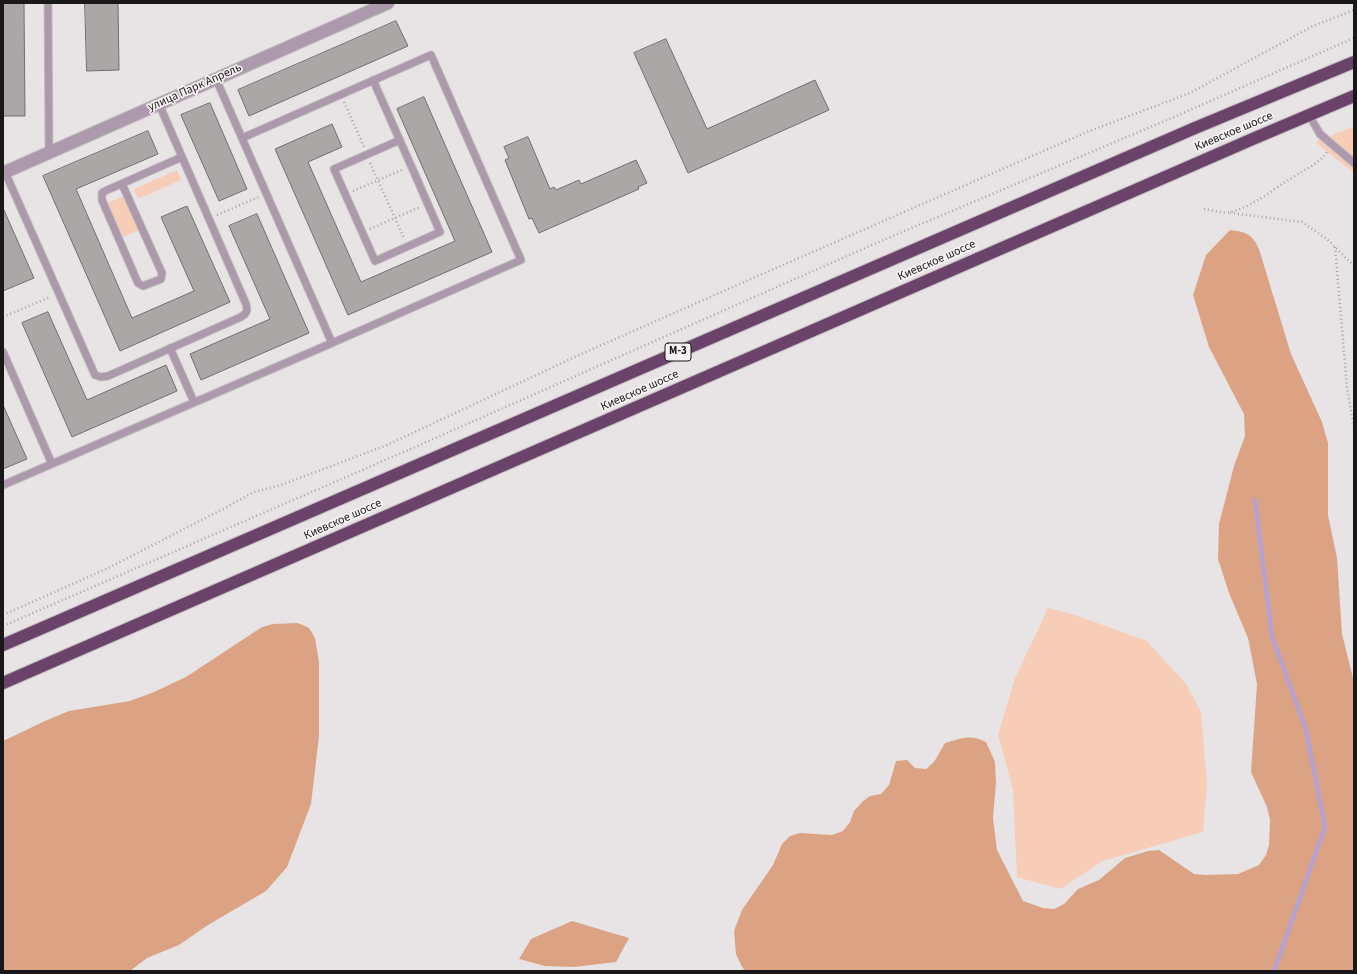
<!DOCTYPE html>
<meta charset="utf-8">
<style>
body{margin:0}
#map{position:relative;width:1357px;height:974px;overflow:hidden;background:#e8e4e5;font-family:"Source Sans 3",sans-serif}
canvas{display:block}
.frame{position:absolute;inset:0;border:4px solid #191718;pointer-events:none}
</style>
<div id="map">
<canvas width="1357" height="974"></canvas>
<div class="frame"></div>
</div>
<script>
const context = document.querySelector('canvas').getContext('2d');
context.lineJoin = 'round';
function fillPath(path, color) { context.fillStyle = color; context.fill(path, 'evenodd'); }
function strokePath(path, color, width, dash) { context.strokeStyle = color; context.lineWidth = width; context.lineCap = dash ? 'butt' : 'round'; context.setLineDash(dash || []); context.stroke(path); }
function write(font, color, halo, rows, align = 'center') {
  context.font = font + ' "Source Sans 3",sans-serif'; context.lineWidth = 3.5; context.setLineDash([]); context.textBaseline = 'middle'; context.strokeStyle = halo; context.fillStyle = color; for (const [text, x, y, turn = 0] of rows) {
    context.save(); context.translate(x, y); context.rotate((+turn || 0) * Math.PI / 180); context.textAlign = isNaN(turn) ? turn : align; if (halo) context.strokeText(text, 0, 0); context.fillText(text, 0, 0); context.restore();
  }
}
const green = new Path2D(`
 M1354,126V173L1315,142Z
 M177,170L181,180L138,199L134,189Z
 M124,196L139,230L123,237L108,203Z
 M1048,608L1075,615L1147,641L1186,684L1201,712L1207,784L1203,832L1103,861L1060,889L1017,877L1013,790L998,735L1015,678Z`);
const forest = new Path2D(`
 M1230,230C1247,232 1252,234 1259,249L1291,354L1322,422L1328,443V515L1337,558L1342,634L1354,682V971H745L741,965L736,954L734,931L742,910L773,865L782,844L790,836L800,833L832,835L843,831L850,822L854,811L862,802L870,796L881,794L889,785L896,761L907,760L915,768L926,769L934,762L945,743C962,738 970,734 986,742L995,762L996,783L993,818L997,850L1023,901L1043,908L1054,909L1064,904L1078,889L1099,880L1125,858L1148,851L1159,850L1194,874L1205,875L1238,874L1259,865L1266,855L1269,845L1270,820L1267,807L1251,772L1257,684L1248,638L1229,593L1218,559L1219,524L1234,466L1245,436L1244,414L1209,347L1193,295L1206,255Z
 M298,623L309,628L315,638L319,662V736L311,804L287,867L266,891L208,925L179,945L147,958L130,971H3V741L45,721L69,711L130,701L154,692L186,677L262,627L273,624Z
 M572,921L629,938L616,962L574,967L545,966L519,959L531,939Z`);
const stream = new Path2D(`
 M1255,500L1272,636L1306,730L1325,827L1274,971`);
const building = new Path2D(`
 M3,3H24L25,116H3Z
 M85,3H118L119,70L87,71Z
 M396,21L408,46L249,116L238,90Z
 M666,39L707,129L815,80L829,110L688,173L634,53Z
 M424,97L492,252L348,315L275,149L332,124L342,147L308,162L361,282L455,241L397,109Z
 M210,103L247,189L219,201L181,115Z
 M148,131L158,154L76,189L132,318L194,291L161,217L187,206L230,302L120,351L43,176Z
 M528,137L550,189L554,187L556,190L579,180L581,184L636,160L647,183L638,187L639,189L539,233L532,218L529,219L505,160L509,158L504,147Z
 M3,208L34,278L3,291Z
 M257,214L309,333L201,380L190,354L270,319L229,226Z
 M48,312L87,400L166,365L177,391L72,437L22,323Z
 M3,405L27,459L3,469Z`);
const path = new Path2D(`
 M344,102L364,147
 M370,163L404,238
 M353,191L404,169
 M1204,209C1212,210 1224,214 1231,212C1253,206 1271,191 1290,179C1303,170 1318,165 1327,152
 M1230,213L1302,222L1327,239L1354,266
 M217,215L259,197
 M370,229L420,207
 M1335,247L1347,387L1354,428
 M3,317L50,297
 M3,615L106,569L225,508L254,492L281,485L387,445L579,355L751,279L1087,132L1190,93L1313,26L1354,10
 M3,626L406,451L881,241L1174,117L1354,38`);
const lane = new Path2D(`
 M48,3L49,153
 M373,80C396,131 418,181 440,232L375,261L334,169L400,140
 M1309,115L1320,134L1354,163
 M242,138L431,55L521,260L332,343
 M5,172L95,375L101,377L108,376L241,317C247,313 248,311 246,304L159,104
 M122,184L162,273L161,279L143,286L138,283L102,200V193L105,191L182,157
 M170,348L194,402
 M3,352L52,464
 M3,485L332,343L216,79`);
const street = new Path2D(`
 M3,173L388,3`);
const highway = new Path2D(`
 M3,645L1195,128L1354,62
 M3,683L1255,138L1354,96`);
const shields = [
 [678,352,26]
];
const shieldNames = [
 ["М-3",678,352]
];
const streetNames = [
 ["улица Парк Апрель",195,88,-24],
 ["Киевское шоссе",1234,132,-23],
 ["Киевское шоссе",937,261,-24],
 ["Киевское шоссе",640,391,-24],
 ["Киевское шоссе",343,520,-24]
];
fillPath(green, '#f8cdb7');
fillPath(forest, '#dba384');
strokePath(stream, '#b3a1d7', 4);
fillPath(building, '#aba7a6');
strokePath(building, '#726e6e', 1);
strokePath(lane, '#c3bfc0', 9);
strokePath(street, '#c3bfc0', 14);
strokePath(highway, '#c3bfc0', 14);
strokePath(path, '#a5a2a3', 2.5, [1, 3]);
strokePath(lane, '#ad99ac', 7);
strokePath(street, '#ad99ac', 12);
strokePath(highway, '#6b436a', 12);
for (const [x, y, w] of shields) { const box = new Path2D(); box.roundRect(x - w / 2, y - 9, w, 18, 3); context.fillStyle = '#f5f1f2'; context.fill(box); strokePath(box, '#191718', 1); }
write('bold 11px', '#191718', null, shieldNames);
write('12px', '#191718', '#f5f1f2', streetNames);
</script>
